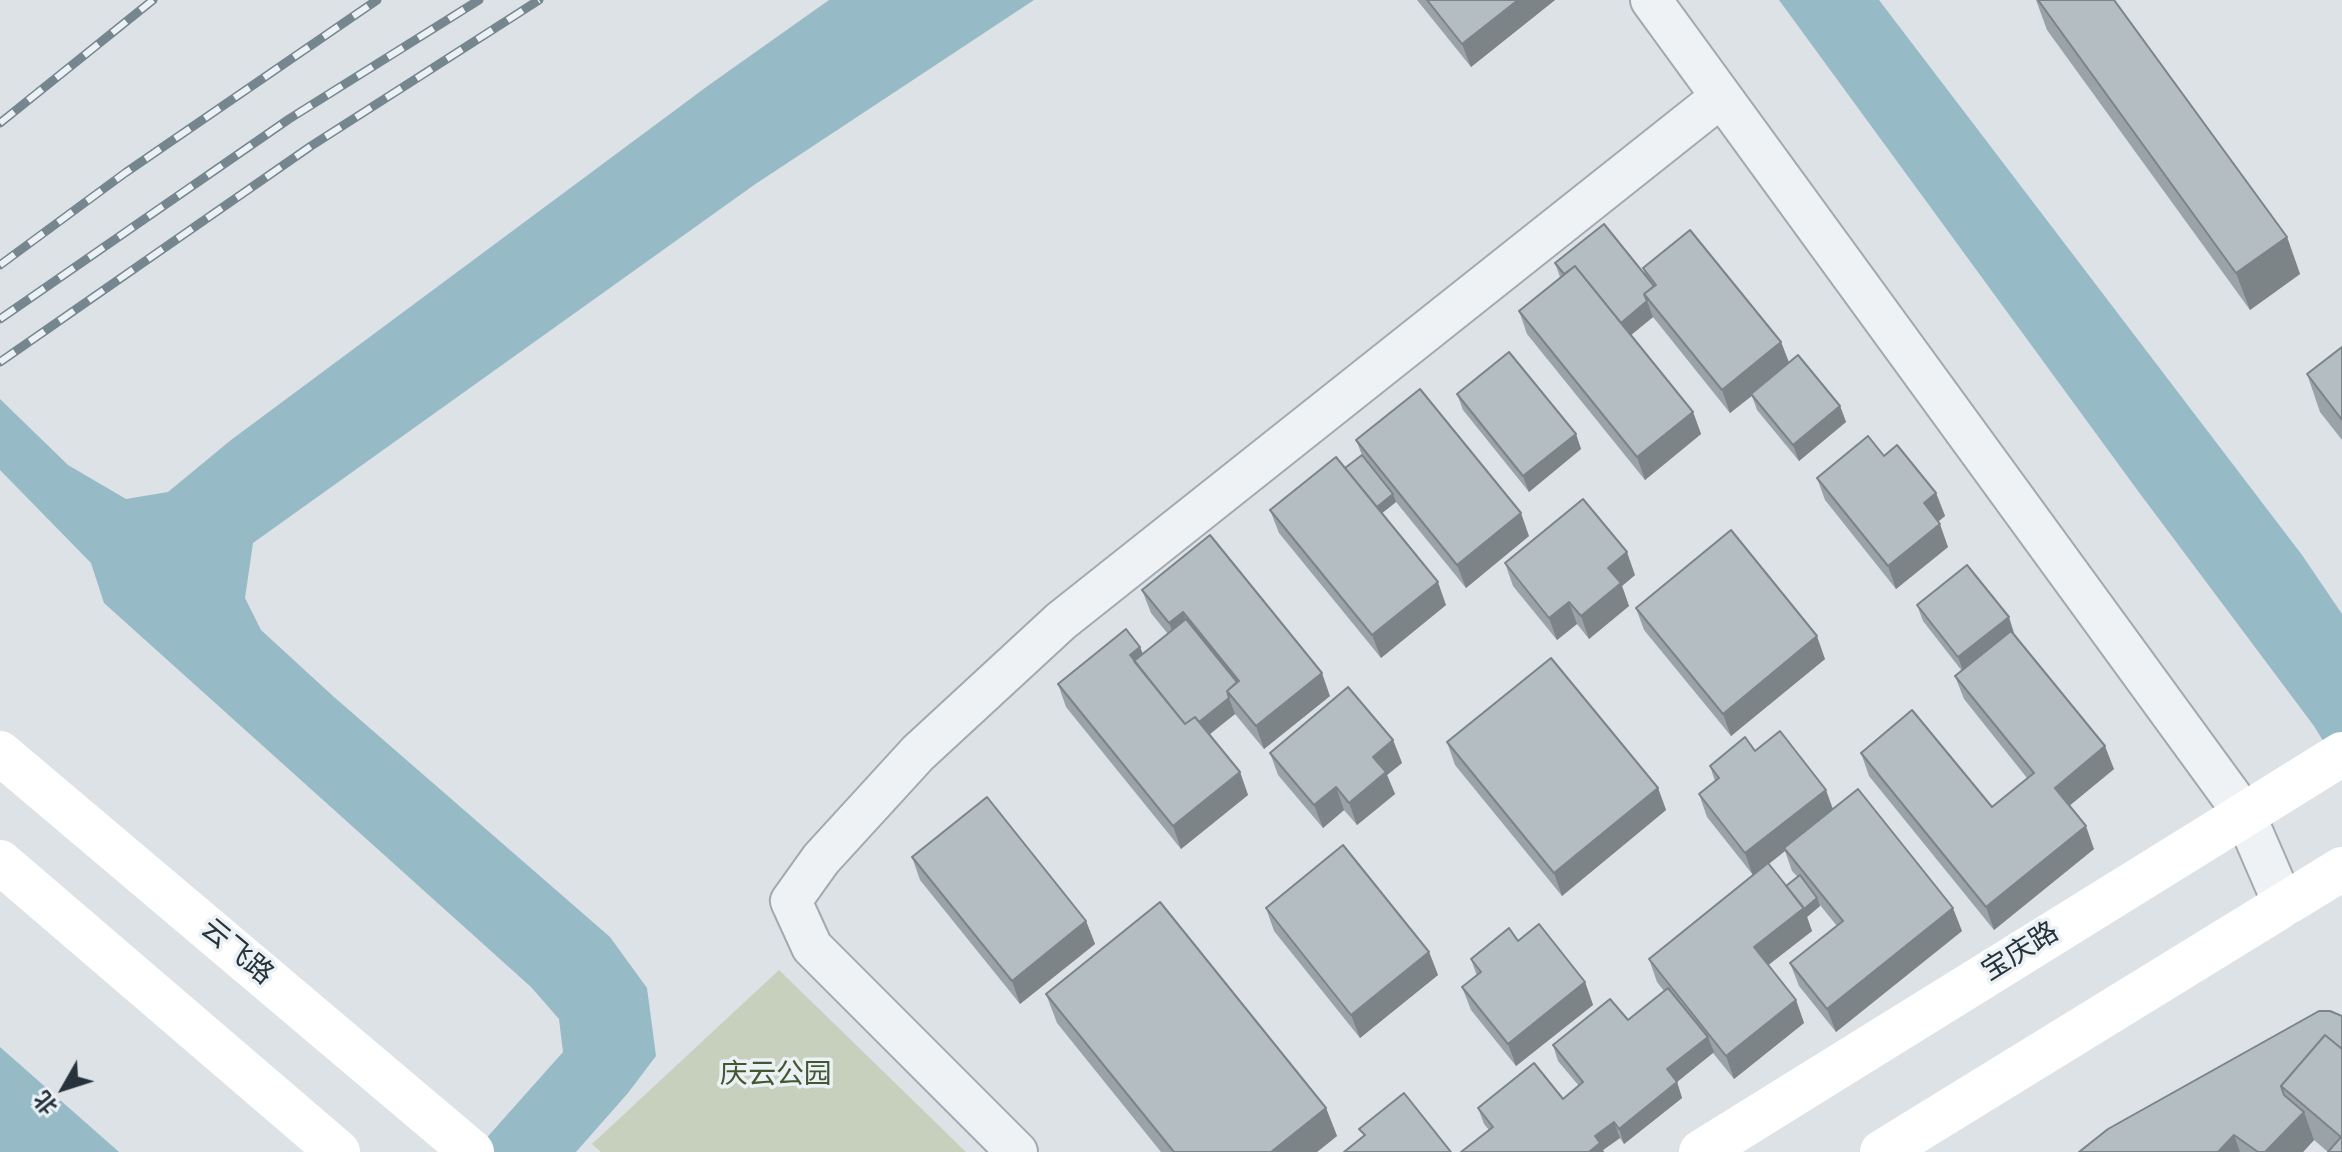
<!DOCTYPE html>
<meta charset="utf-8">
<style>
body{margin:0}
#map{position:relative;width:2342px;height:1152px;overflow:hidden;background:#dce2e6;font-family:Jost,"Noto Sans SC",sans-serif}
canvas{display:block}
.north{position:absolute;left:24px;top:1048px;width:80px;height:80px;-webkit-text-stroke:6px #ebf1f4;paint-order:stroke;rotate:231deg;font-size:22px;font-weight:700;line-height:32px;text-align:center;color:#26333c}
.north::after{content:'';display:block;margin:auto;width:28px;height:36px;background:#26333c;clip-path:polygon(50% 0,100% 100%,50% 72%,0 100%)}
</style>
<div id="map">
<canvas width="2342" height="1152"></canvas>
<div class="north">北</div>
</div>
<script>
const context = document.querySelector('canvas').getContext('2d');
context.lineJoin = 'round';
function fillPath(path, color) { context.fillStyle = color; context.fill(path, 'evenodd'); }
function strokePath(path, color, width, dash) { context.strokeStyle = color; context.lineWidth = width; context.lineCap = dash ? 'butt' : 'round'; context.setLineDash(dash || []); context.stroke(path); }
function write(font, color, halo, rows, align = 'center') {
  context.font = font + ' Jost,"Noto Sans SC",sans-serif'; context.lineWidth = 7; context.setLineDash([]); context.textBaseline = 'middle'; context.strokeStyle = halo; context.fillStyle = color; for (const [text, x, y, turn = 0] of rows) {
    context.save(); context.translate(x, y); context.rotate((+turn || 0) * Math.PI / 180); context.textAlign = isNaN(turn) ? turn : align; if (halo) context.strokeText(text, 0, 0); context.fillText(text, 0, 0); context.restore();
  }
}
const green = new Path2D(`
 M779,970L966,1152H601L592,1144Z`);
const water = new Path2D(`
 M829,0H1034L754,185L253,543L245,598L261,630L334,697L610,937L647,988L656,1056L628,1093L576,1152H474L563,1052L559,1019L531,987L104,603L91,563L0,470V399L68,465L126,499L168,492L231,440L709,85Z
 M1779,0H1879L2302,555L2342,614V772L2314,726L2138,491Z
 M0,1047L119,1152H0Z`);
const minor = new Path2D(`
 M1651,0L2245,815L2284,905
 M1017,1152L812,947L791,901L821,859L918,753L1061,621L1721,97`);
const secondary = new Path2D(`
 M0,753L472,1152
 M0,862L338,1152
 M1701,1152L2342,754
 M1882,1152L2342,869`);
const rail = new Path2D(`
 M0,123L153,0
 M0,265L125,173L377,0
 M0,319L289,119L479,0
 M0,362L311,146L539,0`);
const wall = new Path2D(`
 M1417,0H1555L1471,67Z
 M2036,0H2114L2287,237L2300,274L2250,310L2047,30Z
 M1555,263L1645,275L1643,268L1781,342L1789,363L1840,406L1846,422L1799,461L1757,410L1752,396L1730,413L1653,317L1631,335L1693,412L1701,434L1645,480L1527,334L1519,311L1560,277Z
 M2342,347V440L2320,412L2307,374Z
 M1457,394L1576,434L1581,449L1529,492L1463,410Z
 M1356,440L1529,536L1466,588L1396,502L1382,513L1446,605L1381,658L1279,533L1270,510L1345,468L1362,455Z
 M1884,456L1936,493L1945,516L1938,522L1948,547L1896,589L1825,500L1817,478Z
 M1505,563L1635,575L1622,586L1629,606L1589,639L1577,624L1557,640L1513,586Z
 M1142,590L1330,696L1264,749L1235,714L1209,734L1240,772L1248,795L1181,849L1066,707L1058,684L1140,647L1143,654L1168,634L1151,613Z
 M1917,605L2014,633L2013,634L2114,769L2069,806L2094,849L1994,930L1869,776L1861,753L1992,807L2027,778L1964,699L1955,676L1962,671L1923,621Z
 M1636,608L1825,659L1731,736L1644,630Z
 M1393,740L1402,763L1387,775L1395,794L1357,825L1344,810L1323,828L1278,775L1270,753Z
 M1447,742L1658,788L1666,810L1562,896L1455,765Z
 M1755,751L1833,809L1962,931L1836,1032L1799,986L1790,963L1837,926L1820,905V906L1807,917L1812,931L1768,965L1796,1000L1804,1023L1734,1079L1713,1053L1677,1082L1682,1098L1624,1144L1620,1138L1603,1150L1489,1130L1484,1124L1478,1108L1563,1099L1579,1086L1558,1061L1553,1045L1628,1020L1664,991L1657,982L1649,959L1753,875L1707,817L1699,794L1715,781L1710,766ZM1785,851L1792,871L1798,877L1786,886L1769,864Z
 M912,857L1086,921L1095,944L1020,1004L920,880Z
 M1266,908L1429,952L1438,975L1360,1038L1274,931Z
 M1518,941L1585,982L1593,1005L1516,1066L1471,1010L1462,987L1477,976L1471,959Z
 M1046,994L1326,1108L1337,1136L1317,1152H1161L1057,1023Z
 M2330,1011L2342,1152H2328L2314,1140L2303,1152H2079Z`);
const shadedWall = new Path2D(`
 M1518,0H1555L1471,67L1462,44Z
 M2287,237L2300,274L2250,310L2236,273Z
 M1647,301L1653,317L1625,340L1619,324Z
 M1781,342L1790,365L1730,413L1722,390Z
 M1840,406L1846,422L1799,461L1793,445Z
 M1693,412L1701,434L1645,480L1637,457Z
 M1576,434L1581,449L1529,492L1523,476Z
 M1936,493L1945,516L1932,526L1924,503Z
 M1393,494L1396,502L1376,518L1373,510Z
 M1521,513L1529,536L1466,588L1457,565Z
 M1940,524L1948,547L1896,589L1888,566Z
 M1627,552L1635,575L1622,586L1629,606L1589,639L1581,616L1608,568Z
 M1438,582L1446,605L1381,658L1372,635Z
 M1569,602L1577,624L1557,640L1549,618Z
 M1183,612L1192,635L1178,646L1169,623Z
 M2009,617L2014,633L1964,673L1958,657Z
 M1817,636L1825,659L1731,736L1723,714Z
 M1140,647L1149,670L1142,675L1130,655Z
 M1322,673L1330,696L1264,749L1256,726Z
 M1229,698L1235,714L1194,747L1188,731Z
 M1393,740L1402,763L1387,775L1395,794L1357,825L1349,803L1373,757Z
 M2105,746L2114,769L2063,811L2055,788Z
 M1240,772L1248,795L1181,849L1173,826Z
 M1336,787L1344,810L1323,828L1314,805Z
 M1658,788L1666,810L1562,896L1554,873Z
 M1826,790L1834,812L1784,848L1785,851L1753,876L1745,853Z
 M2086,826L2094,849L1994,930L1986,907Z
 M1817,898L1820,906L1807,917L1812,931L1762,970L1754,947Z
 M1953,908L1962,931L1836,1032L1827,1009Z
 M1086,921L1095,944L1020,1004L1012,981Z
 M1429,952L1438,975L1360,1038L1351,1015Z
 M1585,982L1593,1005L1516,1066L1508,1044Z
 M1796,1000L1804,1023L1734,1079L1726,1056Z
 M1708,1037L1714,1052L1677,1082L1682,1098L1624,1144L1619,1129L1667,1069Z
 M1326,1108L1337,1136L1317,1152H1271Z
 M2304,1112L2314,1140L2303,1152H2265Z
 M1614,1122L1620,1138L1603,1150L1604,1152H1589L1595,1136Z
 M2234,1135L2240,1152H2218Z`);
const building = new Path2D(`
 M1427,0H1518L1462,44Z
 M2038,0H2114L2287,237L2236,273Z
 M1604,224L1654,286L1644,294L1647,301L1621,323L1575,266L1564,274L1555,263Z
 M1690,230L1781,342L1722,390L1644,294L1656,285L1643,268Z
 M1575,266L1693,412L1637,457L1519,311Z
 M2342,347V420L2307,374Z
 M1509,352L1576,434L1523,476L1457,394Z
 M1798,355L1840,406L1793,445L1751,394Z
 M1420,389L1521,513L1457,565L1356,440Z
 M1868,436L1884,456L1897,445L1936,493L1924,503L1940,524L1888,566L1817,478Z
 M1362,455L1393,494L1377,507L1345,468Z
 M1336,457L1438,582L1372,635L1270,510Z
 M1583,499L1627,552L1608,568L1621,583L1581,616L1569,602L1549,618L1505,563Z
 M1731,530L1817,636L1723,714L1636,608Z
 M1210,535L1322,673L1256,726L1227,691L1239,681L1183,612L1169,623L1142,590Z
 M1967,565L2009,617L1958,657L1917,605Z
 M1186,619L1237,682L1227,691L1229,698L1199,722L1195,717L1185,724L1134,661Z
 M1126,629L1140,647L1130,655L1185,724L1195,717L1240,772L1173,826L1058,684Z
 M2011,631L2105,746L2055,788L2086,826L1986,907L1861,753L1912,710L1992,807L2034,773L1955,676Z
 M1551,658L1658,788L1554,873L1447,742Z
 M1348,687L1393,740L1373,757L1386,772L1349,803L1336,787L1314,805L1270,753Z
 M1780,731L1826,790L1745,853L1699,794L1719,778L1710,766L1745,737L1755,751Z
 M1858,789L1953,908L1827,1009L1790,963L1843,921L1784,848Z
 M987,797L1086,921L1012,981L912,857Z
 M1343,845L1429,952L1351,1015L1266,908Z
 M1768,863L1804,908L1754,947L1796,1000L1726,1056L1649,959Z
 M1800,875L1817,898L1804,909L1786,886Z
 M1160,902L1326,1108L1271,1152H1174L1046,994Z
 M1539,924L1585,982L1508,1044L1462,987L1481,972L1471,959L1509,928L1518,941Z
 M1668,988L1708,1037L1667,1069L1677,1082L1619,1129L1614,1122L1595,1136L1600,1143L1589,1152H1461L1493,1127L1478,1108L1534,1063L1563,1099L1583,1082L1553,1045L1610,999L1628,1020Z
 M2319,1011H2330L2342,1016V1049L2325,1035L2281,1086L2284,1095L2304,1112L2265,1152H2258L2234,1135L2218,1152H2079L2108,1129Z
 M2325,1035L2342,1049V1152H2328L2341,1137L2281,1086Z
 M1404,1093L1451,1152H1344L1365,1135L1359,1129Z`);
const streetNames = [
 ["云飞路",236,953,40],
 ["宝庆路",2021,953,-32]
];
const parkNames = [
 ["庆云公园",776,1076]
];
fillPath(green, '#c6d0bd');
fillPath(water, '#96bac6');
strokePath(minor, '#a2aab0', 44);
strokePath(minor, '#eef2f4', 40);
strokePath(secondary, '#fff', 44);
strokePath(rail, '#75868f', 9);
strokePath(rail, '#ebf1f4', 6, [18]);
fillPath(wall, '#9aa3a7');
fillPath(shadedWall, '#7d8488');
fillPath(building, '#b3bdc2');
strokePath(building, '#7d8488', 2);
write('28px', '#26333c', '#ebf1f4', streetNames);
write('28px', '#435733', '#ebf1f4', parkNames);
</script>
